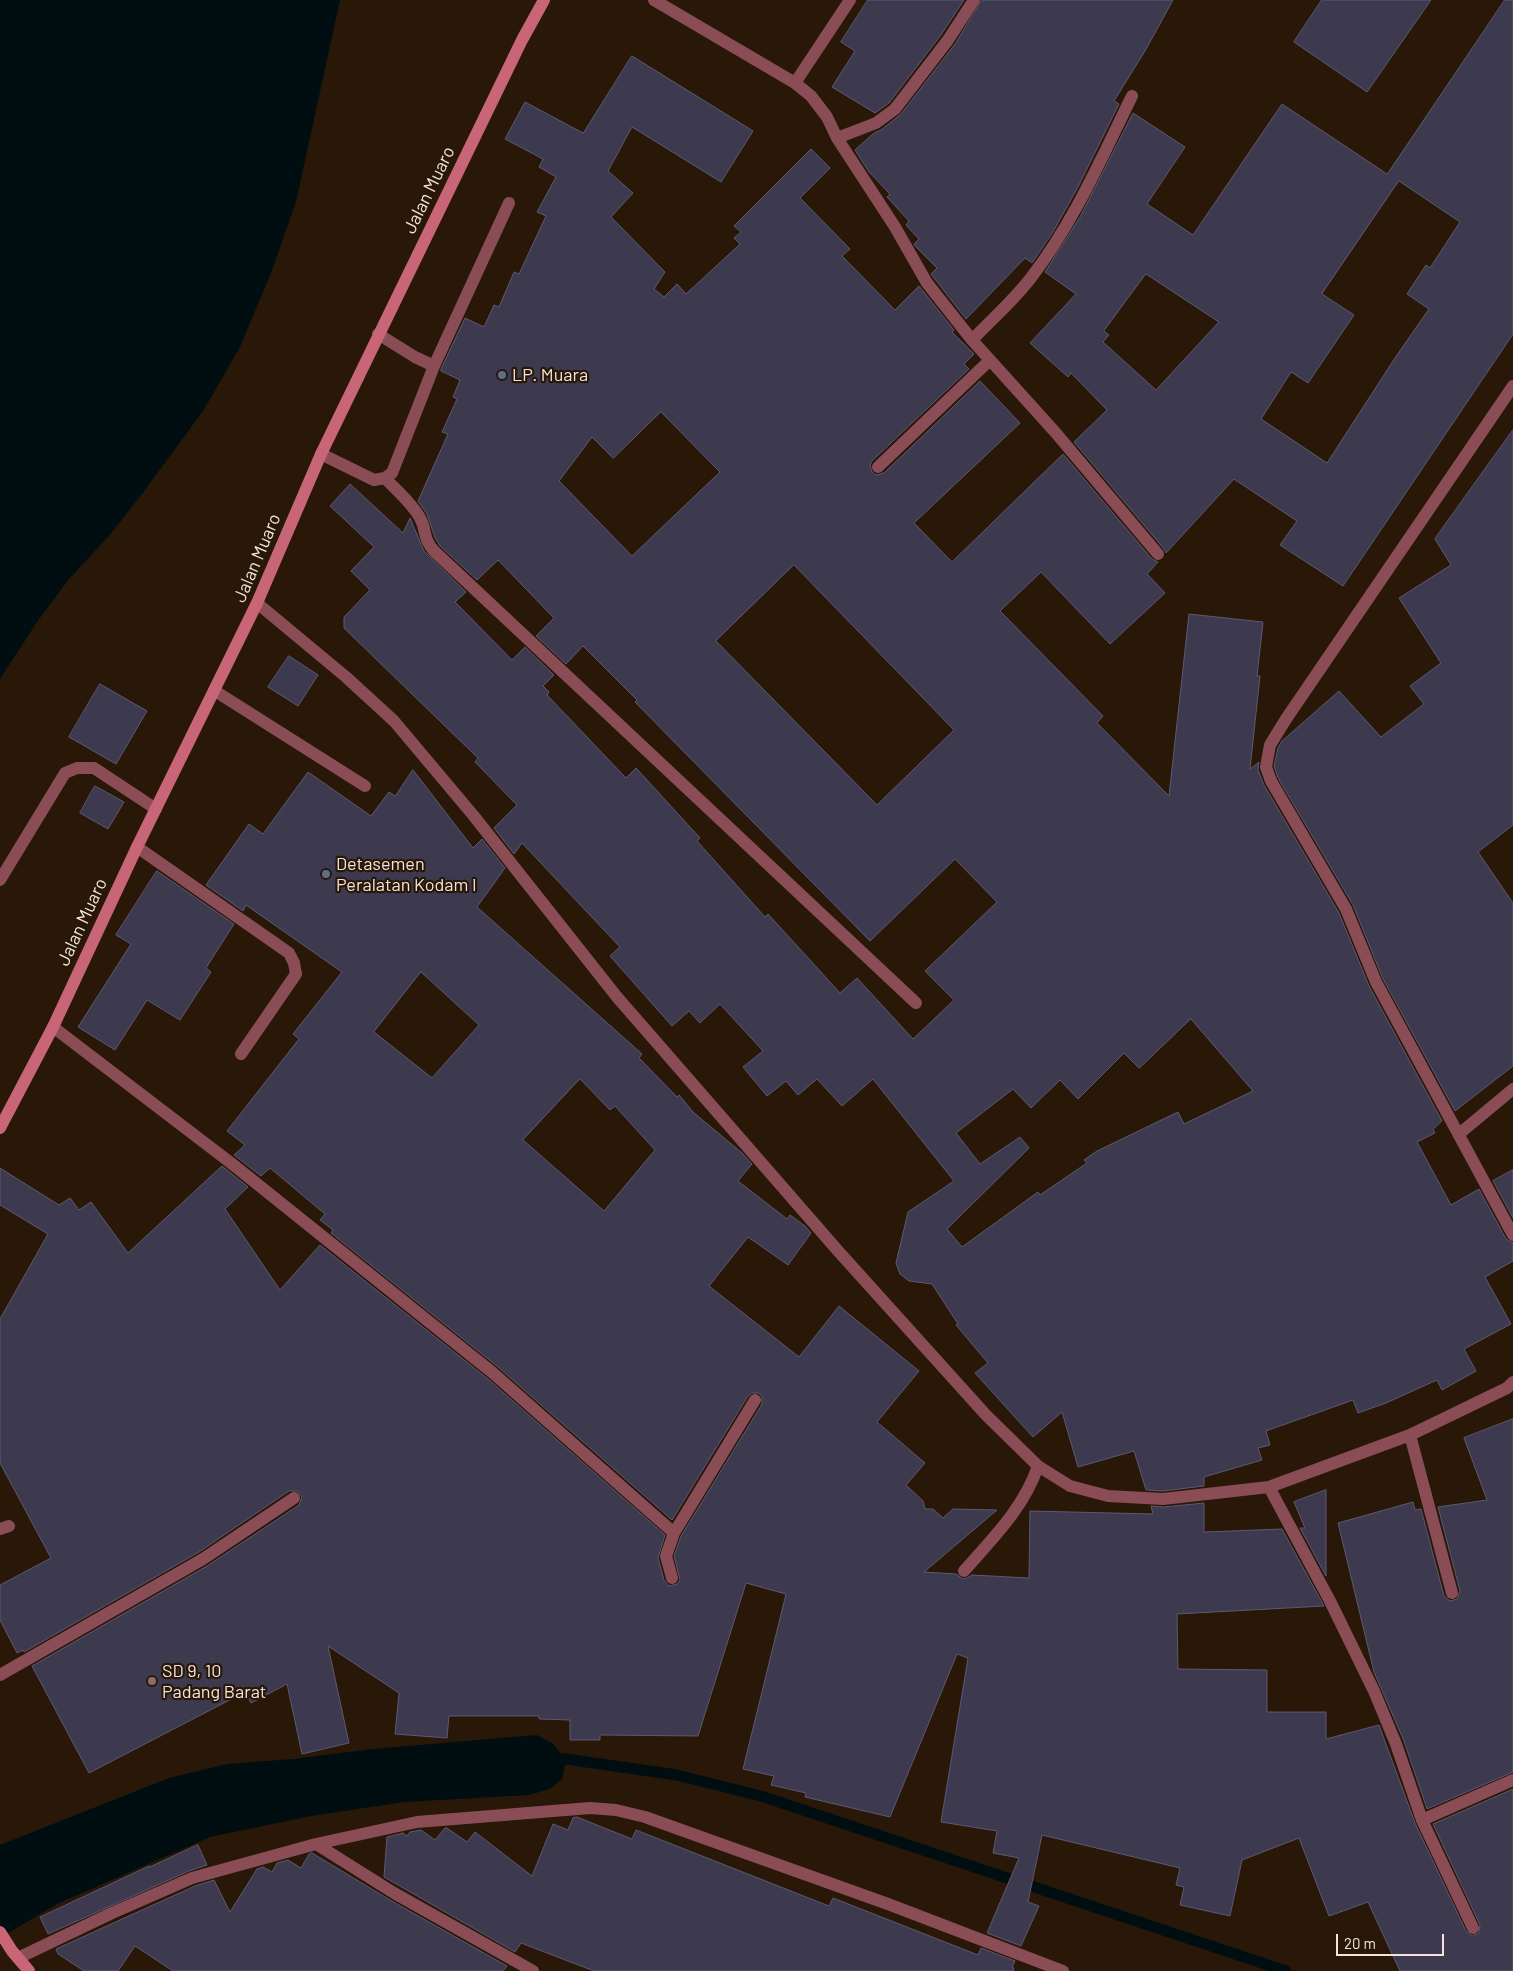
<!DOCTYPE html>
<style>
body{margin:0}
#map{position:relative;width:1513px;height:1971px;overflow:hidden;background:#291708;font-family:Barlow,sans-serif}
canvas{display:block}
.scale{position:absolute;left:1336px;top:1934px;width:108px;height:22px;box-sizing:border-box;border:2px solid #f1e4da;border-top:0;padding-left:6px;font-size:15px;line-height:18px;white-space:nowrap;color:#f1e4da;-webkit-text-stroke:4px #291708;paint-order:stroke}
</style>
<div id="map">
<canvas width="1513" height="1971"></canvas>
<div class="scale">20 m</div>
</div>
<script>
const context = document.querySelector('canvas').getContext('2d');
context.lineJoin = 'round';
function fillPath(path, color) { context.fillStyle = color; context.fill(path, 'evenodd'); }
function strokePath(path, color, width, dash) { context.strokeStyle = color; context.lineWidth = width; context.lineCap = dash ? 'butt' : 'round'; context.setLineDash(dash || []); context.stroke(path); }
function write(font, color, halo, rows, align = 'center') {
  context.font = font + ' Barlow,sans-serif'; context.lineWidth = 4.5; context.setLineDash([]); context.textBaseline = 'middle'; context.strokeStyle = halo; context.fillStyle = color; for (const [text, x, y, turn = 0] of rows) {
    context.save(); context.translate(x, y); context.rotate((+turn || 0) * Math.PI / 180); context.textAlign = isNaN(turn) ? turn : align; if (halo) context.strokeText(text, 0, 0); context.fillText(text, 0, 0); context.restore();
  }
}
const water = new Path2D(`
 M0,0H340L296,202L271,273L240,347L203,411L142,494L109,536L69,579L37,622L0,679Z
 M537,1735L552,1743L566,1759L562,1779L550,1789L529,1795L404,1802L311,1816L210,1837L57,1904L0,1938V1845L169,1778L227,1764L293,1759L373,1749Z`);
const stream = new Path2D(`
 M550,1760L566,1759L677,1775L761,1796L1286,1971`);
const building = new Path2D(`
 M868,0H964L941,35L889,103L875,113L832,87L855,51L841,42Z
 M982,0H1173L1145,51L1114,101L1119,104L1078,187L1053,232L1032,263L1025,258L966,319L934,278L931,274L937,268L915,246L914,244L919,239L906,225L909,221L887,197L890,194L869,172L855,150L874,133L881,130L901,114L955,44Z
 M1322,0H1431L1367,92L1294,42Z
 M1505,0H1513V334L1343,586L1280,545L1297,521L1234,479L1166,553L1164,549L1074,442L1107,410L1071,373L1068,377L1030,343L1076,294L1045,272L1080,217L1133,113L1185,147L1147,204L1193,235L1282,104L1387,174ZM1399,181L1460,222L1430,268L1426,265L1407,294L1429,309L1395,358L1327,463L1261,419L1291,372L1308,383L1354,315L1322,294ZM1146,274L1219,322L1156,390L1103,342L1109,335L1104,331Z
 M632,56L753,131L721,182L632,127L608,171L633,193L611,217L665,272L654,289L664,297L677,284L686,294L740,244L734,238L741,232L734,226L811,149L830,168L800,198L850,249L842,256L895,310L919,286L954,330L952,332L974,354L964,364L969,369L872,461L870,465L872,472L876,475L884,473L980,381L1020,423L914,523L952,562L1063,454L1152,559L1158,562L1147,574L1165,593L1110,644L1041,572L1000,611L1103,716L1097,723L1169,796L1189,614L1263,622L1257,676H1260L1250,769L1259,762L1258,770L1264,785L1339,913L1369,986L1442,1121L1433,1129L1435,1133L1417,1142L1451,1205L1479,1189L1506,1239L1513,1243V1261L1485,1277L1511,1324L1464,1349L1476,1371L1442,1390L1437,1380L1386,1403L1358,1413L1353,1400L1266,1431L1270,1445L1258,1448L1262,1460L1204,1477V1486L1163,1491L1146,1490L1134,1451L1078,1467L1062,1412L1033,1437L975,1373L988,1363L956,1325L958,1324L932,1284L909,1281L900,1274L896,1263L908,1212L954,1181L873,1079L842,1106L817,1079L798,1095L786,1081L767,1096L743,1067L763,1051L720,1004L700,1023L689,1011L672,1026L610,956L620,947L522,843L514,854L494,828L517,805L475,762L478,758L344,628V617L370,590L351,571L374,547L330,506L350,484L403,533L410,518L424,551L466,592L455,602L512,660L525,647L554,675L543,686L549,692L547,695L626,778L636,768L700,838L697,841L765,917L768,914L840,993L857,978L913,1039L954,1000L925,971L997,902L955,859L870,941L635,702L637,700L583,646L566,664L536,636L554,618L498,560L477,580L440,546L435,538L427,514L418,501L448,434L442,432L457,399L453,397L460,380L441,371V369L465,318L484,327L494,305L499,307L514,272L519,274L546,216L537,212L556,177L539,167L543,159L505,139L525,102L583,133ZM661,412L720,472L632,556L559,481L592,437L613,458ZM794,565L954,730L877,805L716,641ZM1191,1019L1253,1091L1184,1124L1178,1112L1097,1151L1084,1160L1087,1163L1040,1195L1038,1192L962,1247L947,1229L1029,1148L1020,1137L980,1164L956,1133L1013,1089L1031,1108L1060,1080L1078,1099L1124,1053L1139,1068Z
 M1513,430V825L1478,852L1513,903V1066L1455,1111L1383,979L1353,905L1278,778L1274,766L1278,748L1282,741L1339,691L1381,737L1424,704L1410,686L1441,663L1399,598L1451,565L1435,539Z
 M289,656L318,675L298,706L268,687Z
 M100,684L147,711L116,764L69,737Z
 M413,770L473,848L482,839L505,868L477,907L642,1054L639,1058L677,1097L679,1095L693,1112L742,1153L752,1164L738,1181L787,1219L790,1215L805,1226L811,1233L788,1265L748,1237L709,1286L799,1357L839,1306L919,1371L877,1422L925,1463L906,1485L923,1501L925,1509H933L943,1518L953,1509L997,1510L924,1572L956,1574L963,1579L967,1578L972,1575L1029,1578L1030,1511L1153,1514L1151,1506L1164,1507L1204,1503V1532L1282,1529L1324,1606L1177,1614L1178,1669L1267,1670V1712H1326V1739L1379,1725L1415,1823L1466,1931L1472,1936L1479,1933L1480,1925L1433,1824L1513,1789V1971H1400L1368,1902L1329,1916L1299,1838L1242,1860L1230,1916L1180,1905L1184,1887L1176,1885L1180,1868L1042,1835L1028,1902L1039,1906L1021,1946L987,1933L1019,1858L993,1853L997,1831L941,1822L968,1658L957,1654L890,1817L805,1797L806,1793L771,1785L774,1776L743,1769L786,1594L746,1583L698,1736L600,1735V1740H570V1720L539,1719V1716H449L447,1738L395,1734L399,1693L328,1646L349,1743L302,1754L287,1684L251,1703L245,1692L89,1773L32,1666L207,1566L299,1505L302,1497L297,1491H289L199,1552L24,1652L23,1650L17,1653L0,1620V1585L51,1558L0,1463V1319L48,1234L0,1205V1168L59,1205L70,1198L79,1210L91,1202L128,1253L222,1166L248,1187L225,1209L280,1290L320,1245L488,1379L665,1535L658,1558L664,1580L669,1586L677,1584L680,1580L674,1556L681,1536L762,1404V1397L759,1393H752L748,1396L672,1520L498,1367L331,1233L333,1230L320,1220L325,1214L270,1168L261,1176L234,1155L245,1145L227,1131L299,1039L293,1034L342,972L246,905L243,911L206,885L249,824L263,834L308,772L371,816L389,792L395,796ZM421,972L479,1025L432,1078L374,1032ZM580,1079L610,1110L615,1106L655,1150L604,1211L523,1140Z
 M95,786L124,802L108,829L80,813Z
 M157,871L234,924L206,968L211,972L180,1020L147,1000L115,1050L78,1027L131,944L116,935Z
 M1513,1170V1218L1493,1181Z
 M1513,1419V1772L1427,1809L1404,1741L1374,1672L1338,1523L1413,1502L1415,1510L1421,1509L1444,1596L1450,1601L1457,1599L1460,1591L1438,1507L1487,1500L1464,1438Z
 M1326,1490V1576L1300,1528H1305L1294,1502Z
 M577,1817L632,1839L636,1830L829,1906L833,1898L978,1955L981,1948L1015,1961L1012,1967L1014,1968L1013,1971H594L521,1943L515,1952L384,1877L387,1837L403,1833L407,1836L410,1832L421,1830L435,1840L445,1828H447L467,1842L475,1832L532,1876L553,1824L568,1830L573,1818Z
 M198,1845L207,1865L189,1871L48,1934L40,1917L149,1866V1867Z
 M312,1853L390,1900L507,1966L503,1971H173L135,1946L118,1971H84L58,1954L56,1949L195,1886L214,1880L230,1912L257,1869L263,1867L272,1872L277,1863L288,1860L301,1868L309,1854Z`);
const lane = new Path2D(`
 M434,366L509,203
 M321,454L374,480L385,478L392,473L434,366L415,357L378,334
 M215,691L365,786
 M0,880L65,773L77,768H94L156,809
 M0,1529L9,1526
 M964,1571C992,1539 1024,1508 1038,1466`);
const street = new Path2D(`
 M654,0L795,83L811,96L827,117L837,138L895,227L927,283L972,340L1055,432L1158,554
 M795,83L850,0
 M837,138L876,123L895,109L948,40L974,0
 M972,340C991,320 1013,301 1030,279C1073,224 1101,159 1132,96
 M1513,386L1286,719L1270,745L1266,767L1271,781L1346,909L1376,982L1513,1235
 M878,467L990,360
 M385,478C397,491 412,503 420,518C427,530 422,537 434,551L916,1003
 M257,603L346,677L394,721L473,815L617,997L839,1252L986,1415L1038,1466L1070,1486L1108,1496L1163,1499L1269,1487L1410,1435L1507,1388L1513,1382
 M137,847L289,953L294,963L296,974L241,1054
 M53,1027L231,1163L493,1373L674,1533L666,1556L672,1578
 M1459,1134L1513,1089
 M1410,1435L1452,1593
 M1269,1487L1330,1601L1374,1691L1396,1744L1422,1820L1473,1928
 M674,1533L755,1400
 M0,1675L203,1559L294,1498
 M1422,1820L1513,1780
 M316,1844L394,1893L533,1971
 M18,1958L112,1913L192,1878L316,1844L417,1822L590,1808L616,1810L645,1817L888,1904L1063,1971`);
const secondary = new Path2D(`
 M0,1128L53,1027L137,847L257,603L321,454L522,40L544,0
 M0,1932L12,1951L29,1971`);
const markers = [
 [502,375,5,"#5c6f8a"],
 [326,874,5,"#5c6f8a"],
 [152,1681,5,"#8d6e63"]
];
const streetNames = [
 ["Jalan Muaro",429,190,-64],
 ["Jalan Muaro",257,558,-67],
 ["Jalan Muaro",82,922,-65]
];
const poiNames = [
 ["LP. Muara",512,375],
 ["Detasemen",336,864],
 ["Peralatan Kodam I",336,885],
 ["SD 9, 10",162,1671],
 ["Padang Barat",162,1692]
];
fillPath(water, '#010e11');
strokePath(stream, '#010e11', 11);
fillPath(building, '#3d3a50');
strokePath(building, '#5c5971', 1);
strokePath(lane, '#8a4d56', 12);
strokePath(street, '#8a4d56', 12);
strokePath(secondary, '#c86677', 12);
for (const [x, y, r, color] of markers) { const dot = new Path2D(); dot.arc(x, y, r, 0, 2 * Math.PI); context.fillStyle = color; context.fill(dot); strokePath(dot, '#291708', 2); }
write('18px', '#f1e4da', '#291708', streetNames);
write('18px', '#f1e4da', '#291708', poiNames, 'left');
</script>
